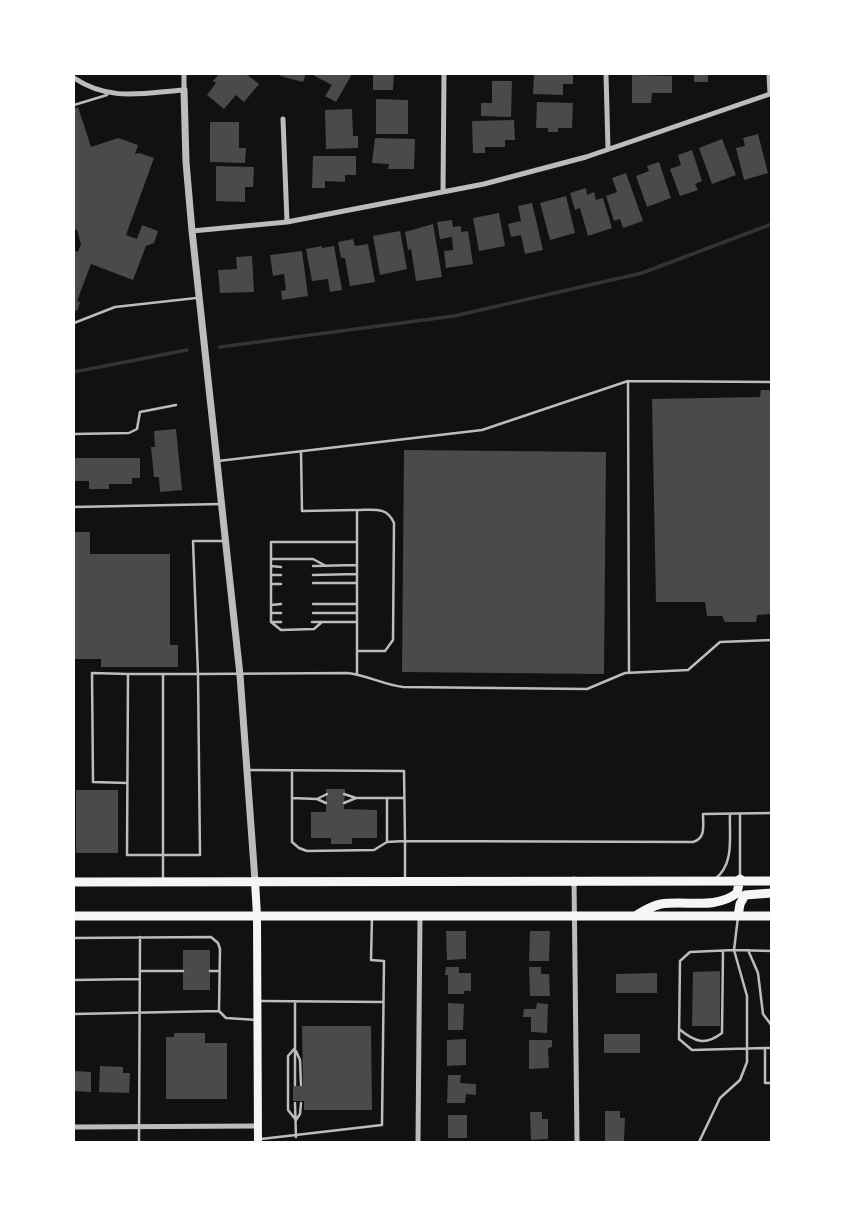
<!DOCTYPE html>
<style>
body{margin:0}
#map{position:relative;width:845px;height:1216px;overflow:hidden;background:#111;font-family:"Exo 2",sans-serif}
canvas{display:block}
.frame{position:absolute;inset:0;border:75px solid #fff;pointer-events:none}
</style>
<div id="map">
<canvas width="845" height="1216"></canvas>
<div class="frame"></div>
</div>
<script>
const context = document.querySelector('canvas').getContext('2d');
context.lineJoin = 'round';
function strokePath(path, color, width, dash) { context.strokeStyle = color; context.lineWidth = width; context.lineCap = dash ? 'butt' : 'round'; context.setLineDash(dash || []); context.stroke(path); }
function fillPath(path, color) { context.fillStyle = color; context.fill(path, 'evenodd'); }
const stream = new Path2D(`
 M220,347L454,316L642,273L772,224
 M74,372L187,350`);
const building = new Path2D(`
 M219,74H246L259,84L244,102L236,95L224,109L207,95L216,83L213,81Z
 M281,74H306L303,82L280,76Z
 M311,74H352L336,102L325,96L332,85Z
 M373,74H394L393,90H373Z
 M534,74H573V84H563V95L533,94Z
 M694,74H708V82H694Z
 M632,75L672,76V93H652L651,103H632Z
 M492,81H512L511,117L481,116V103H492Z
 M376,99L408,100V134H376Z
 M537,102L573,103L572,128H558V132H548V128H536Z
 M78,107L91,147L118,138L138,145L135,154L139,153L154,158L126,235L137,239L142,225L158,231L154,243L146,246L133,280L91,264L77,301L80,302L77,311L74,310V250L78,252L81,244L77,230L74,229V109Z
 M352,109L353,136H358V148L326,149L325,110Z
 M514,120L515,140H505V147H485V153H473L472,121Z
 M210,122H239V148H246L245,163L210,162Z
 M758,134L768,173L744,180L736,148L745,146L743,138Z
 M375,138L415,139L414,169H388L389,164L372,163Z
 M722,139L736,175L712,184L699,148Z
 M692,150L702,181L695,184L698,190L680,196L670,169L681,165L678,155Z
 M313,156H356V175H345V182L325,181V188H312Z
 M659,162L671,198L647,207L636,176L649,171L647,166Z
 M216,166L254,167L253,187H245V202L216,201Z
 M626,173L643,221L623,228L620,219L614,221L606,196L617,192L612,178Z
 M586,188L587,195L594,192L596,200L603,198L612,228L588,236L580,208L575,210L570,193Z
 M566,196L575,233L550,240L540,203Z
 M532,203L543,250L525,254L521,235L511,237L508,224L521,221L518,206Z
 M499,213L505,246L479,251L473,218Z
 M452,220L453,227L461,226V232L468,231L473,264L446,268L444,251L453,250L452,237L440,239L437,222Z
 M433,224L442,277L416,281L411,249L408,250L405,232Z
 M400,231L407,269L380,275L373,236Z
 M353,239L355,246L368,244L375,282L350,286L345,258H341L338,242Z
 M322,246V248L334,246L342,290L330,292L328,279L312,281L306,249Z
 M302,251L308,296L282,300L281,291L286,290L284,274L273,276L270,255Z
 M252,256L254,292L220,293L218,270L237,269L236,257Z
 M761,390H772V614L757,615L756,622H725L722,616H707L705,602H656L652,399L760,397Z
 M176,429L182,490L160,492L159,477H154L151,447H155L154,431Z
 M404,450L606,452L604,674L402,672Z
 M74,458H140V478H132V484H109V489H89V481H74Z
 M74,532H90V554H170V645H178V667H101V659H74Z
 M326,789H345L344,809L377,810V838H352V844H331V838H311V812H326Z
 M76,790H118V853H76Z
 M446,931H466V959L447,960Z
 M530,931H550L549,961H529Z
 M183,950H210V990H183Z
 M446,967H459V973H471V991H464V994H448V975H445Z
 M529,967H541V974H549L550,996H530Z
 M720,971V1026H692L693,972Z
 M657,973V993H616V974Z
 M448,1003L464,1004L463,1030H448Z
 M537,1003L548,1004L547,1033L531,1032V1017H523L524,1009H536Z
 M302,1026H371L372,1110H304V1101H293V1086H303Z
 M174,1033H205V1043H227V1099H166V1037H174Z
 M604,1034H640V1053H604Z
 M466,1039V1065L447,1066V1040Z
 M529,1040H552V1047L548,1048L549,1068L529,1069Z
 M100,1066L123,1067V1073H130L129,1093L99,1092Z
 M74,1071L91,1072V1092L74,1091Z
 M448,1075H461L460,1083L476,1084V1095L466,1094L465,1103H447Z
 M605,1111H620V1118H625L624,1141H605Z
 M530,1112H542V1119H548V1139L531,1140Z
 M448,1115H467V1138H448Z`);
const service = new Path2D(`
 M74,105L107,95
 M74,323L115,307L196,298
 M74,434L129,433L137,429L140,412L176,405
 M301,451L302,511L355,510
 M218,461L482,430L628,381
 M74,507L221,504
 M225,541H193L198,674H128L127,855H200L198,674L347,673C367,675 384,685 403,687L587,689L625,673L688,670L720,642L772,640
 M272,559H313L326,566
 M271,566L281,567
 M313,566L357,565
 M271,575H281
 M313,575L357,574
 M313,583H357
 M271,584H281
 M313,604H357
 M271,605L281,604
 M271,613H281
 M313,613H357
 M271,622L281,630L314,629L322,622
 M281,622H271V542H356
 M312,622H357
 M357,651H385L393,640L394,523C387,506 373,510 357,510C357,565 357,620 357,674
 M629,672L628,381L772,382
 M247,770L404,771L405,841L387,842
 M292,771V842L299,848L307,851L374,850L387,842V798
 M127,783L93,782L92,673L128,674
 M344,794L356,798H404
 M292,798L317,799L326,803
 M317,799L327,794
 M344,803L356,798
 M740,876V814
 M405,879V841L693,842C706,838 703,826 703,814L772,813
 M715,879C735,864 729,836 730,814
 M163,881V674
 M738,917L734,950L690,952L680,961L679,1039L692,1050L765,1048
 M74,938L211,937L218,943L220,949L219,1011
 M748,950L758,973L763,1014L772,1026
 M141,971H183
 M210,971H219
 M74,980L140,979
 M261,1001L383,1002
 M295,1003V1085
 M74,1014L219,1011L226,1018L257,1020
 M679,1029C695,1042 705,1046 722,1033L723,951
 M295,1048L288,1056V1110L296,1120
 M772,1048H765V1083H772
 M296,1051L300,1060L301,1085
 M295,1103L296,1137
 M296,1120L300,1114L301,1103
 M261,1139L382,1125L384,961L371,960L372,917
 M139,1142L140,937
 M699,1142L720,1098L740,1080L747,1062V996L734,950L772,951`);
const minor = new Path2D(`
 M606,74L608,149
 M74,78C110,102 143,93 184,90V74
 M283,119L287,222
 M443,192L444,74
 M192,231L287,222L484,184L586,157L770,94L769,74
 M574,879L577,1142
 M74,1127L258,1126
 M418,1142L420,915`);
const tertiary = new Path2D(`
 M184,90L186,162L192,231L240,675L255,881`);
const secondary = new Path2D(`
 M255,881L257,916L258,1142`);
const primary = new Path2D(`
 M74,882L772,881
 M74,916H772
 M635,916C643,911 651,906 661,904C686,900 715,910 737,893L740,879
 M738,916L740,904L745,895L772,893`);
strokePath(stream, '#333', 3.5);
fillPath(building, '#4a4a4a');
strokePath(service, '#bcbcbc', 2.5);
strokePath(minor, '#bcbcbc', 5);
strokePath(tertiary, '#bcbcbc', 7);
strokePath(secondary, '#f5f5f5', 8);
strokePath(primary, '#f5f5f5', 9);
</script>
